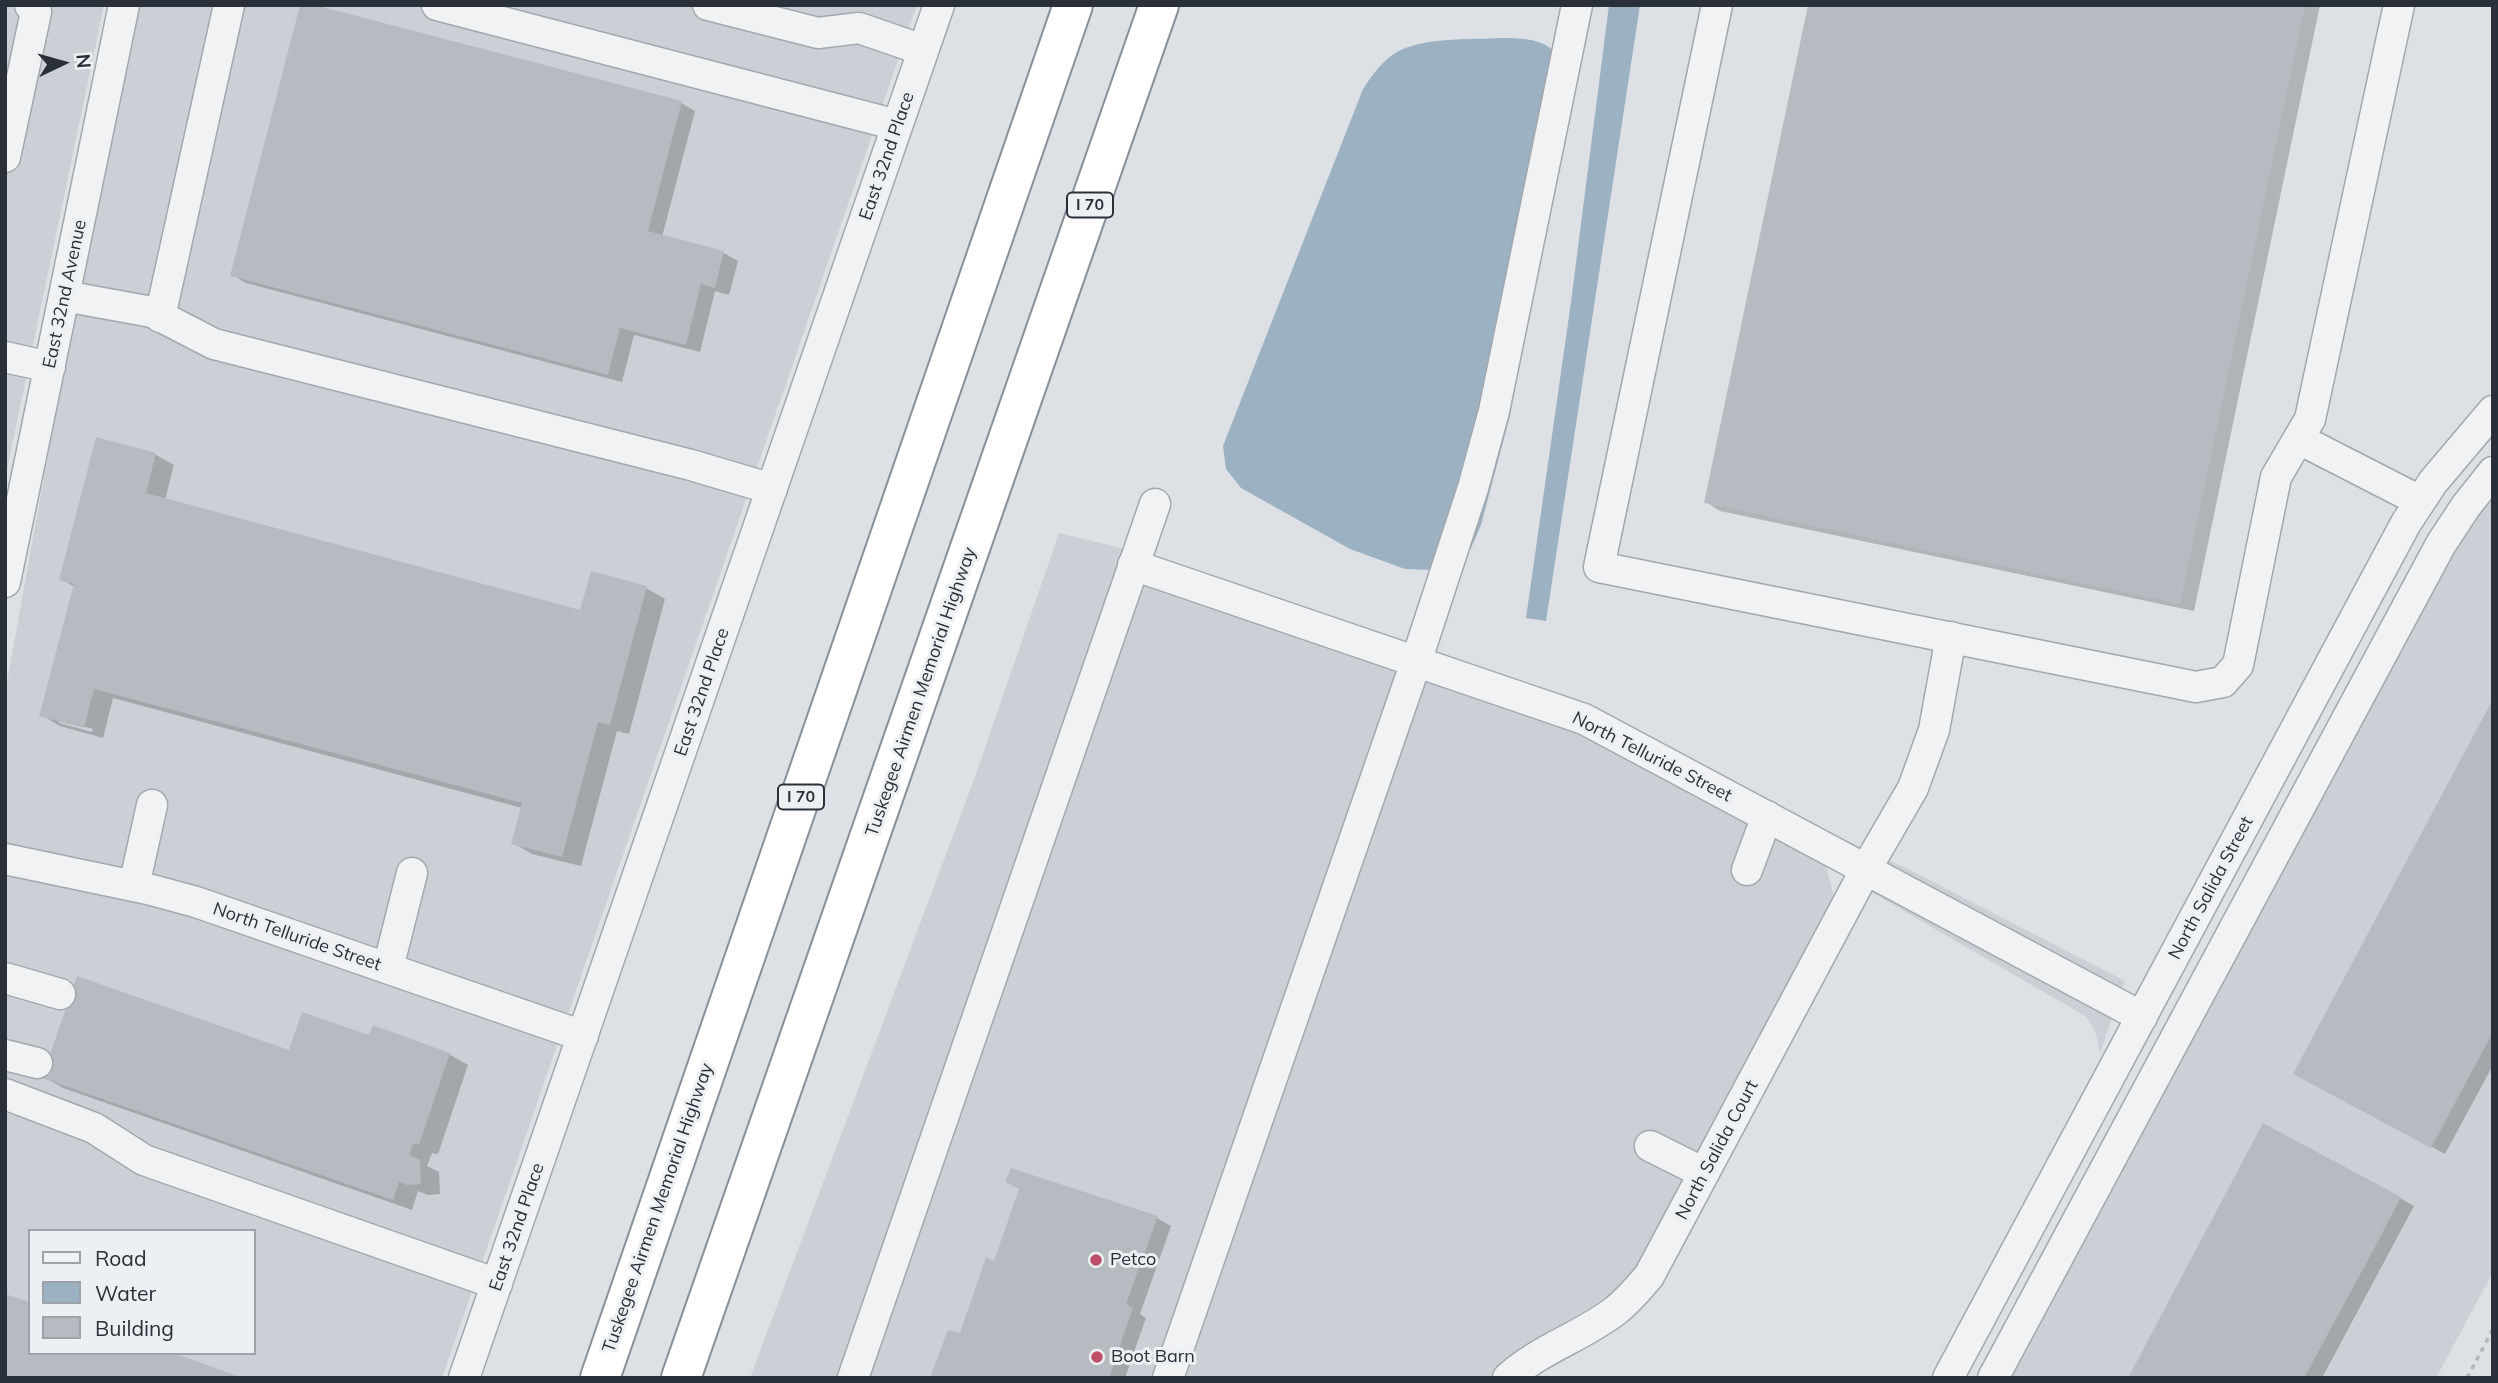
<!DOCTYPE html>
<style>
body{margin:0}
#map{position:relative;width:2498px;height:1383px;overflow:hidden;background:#dde1e5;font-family:Mulish,sans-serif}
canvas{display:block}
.frame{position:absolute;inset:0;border:7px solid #29303a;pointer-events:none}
.legend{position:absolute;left:28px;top:1229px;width:228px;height:126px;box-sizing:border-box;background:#edf0f3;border:2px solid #9fa3a9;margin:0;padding:9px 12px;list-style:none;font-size:21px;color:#29303a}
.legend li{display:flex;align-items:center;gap:14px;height:35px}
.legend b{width:35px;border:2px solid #9fa3a9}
.north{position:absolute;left:28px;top:28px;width:70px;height:70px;-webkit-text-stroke:5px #edf0f3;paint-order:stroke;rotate:85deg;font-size:19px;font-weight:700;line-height:28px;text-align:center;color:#29303a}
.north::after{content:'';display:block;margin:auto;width:24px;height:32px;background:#29303a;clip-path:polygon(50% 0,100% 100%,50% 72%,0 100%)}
</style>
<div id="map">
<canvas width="2498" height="1383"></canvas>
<div class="frame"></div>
<ul class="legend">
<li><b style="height:9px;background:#f0f2f4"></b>Road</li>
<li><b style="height:19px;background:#9cb1c2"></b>Water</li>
<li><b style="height:19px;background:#b5bbc1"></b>Building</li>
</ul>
<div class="north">N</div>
</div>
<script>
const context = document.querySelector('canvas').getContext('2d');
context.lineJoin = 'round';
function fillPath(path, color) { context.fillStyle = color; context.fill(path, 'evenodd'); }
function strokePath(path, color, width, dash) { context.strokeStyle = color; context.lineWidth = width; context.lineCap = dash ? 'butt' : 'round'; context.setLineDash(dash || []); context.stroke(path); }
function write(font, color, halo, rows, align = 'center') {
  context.font = font + ' Mulish,sans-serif'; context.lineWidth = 6; context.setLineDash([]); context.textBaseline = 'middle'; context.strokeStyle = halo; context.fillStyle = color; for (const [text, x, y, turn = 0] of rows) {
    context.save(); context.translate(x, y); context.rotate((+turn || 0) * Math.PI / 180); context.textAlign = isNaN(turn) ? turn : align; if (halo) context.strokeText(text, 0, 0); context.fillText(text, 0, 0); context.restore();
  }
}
const built = new Path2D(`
 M5,5H104L5,479Z
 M139,5H917L442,1378H5V693L66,355ZM30,1231H254V1353H30Z
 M2493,495V1272L2436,1378H2009L2457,545Z
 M1059,533L1158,557L1602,714L1834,835L1908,869L2125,981L2100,1053L2096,1034L2087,1017L1826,866L1835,900L1642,1262L1610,1295L1555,1329L1493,1378H750L976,774Z`);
const water = new Path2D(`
 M1609,5H1640L1546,621L1526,618L1571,302Z
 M1503,38C1524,38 1555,39 1561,65C1563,72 1562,80 1563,88L1510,416L1481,525L1471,548L1452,565L1431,570L1405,569L1350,549L1241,488L1226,469L1223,446L1363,89C1371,77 1379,65 1391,56C1417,36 1471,40 1503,38Z`);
const shadow = new Path2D(`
 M1810,5H2320L2194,611L1720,511L1706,502Z
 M681,103L695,111L662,237L724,253L738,261L729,295L715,291L700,352L634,335L622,382L246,283L232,275Z
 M98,439L156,455L174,465L165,500L582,612L646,588L665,599L629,734L617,731L581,866L532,854L513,843L522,808L113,698L103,738L60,726L41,715L75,587L61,579ZM59,720L93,729L92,732L59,723Z
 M2493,703V1065L2445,1154L2309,1081Z
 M370,1038L449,1054L468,1065L438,1154L432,1153L427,1166L439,1172L440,1194L428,1195L418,1191L412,1210L63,1088L44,1077L290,1052Z
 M2400,1198L2414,1206L2322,1378H2130Z
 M1157,1218L1171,1226L1140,1314L1146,1318L1125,1378H932L961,1335L995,1263Z`);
const building = new Path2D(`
 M300,5H315L682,101L648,231L724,251L715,288L701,284L686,345L620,328L608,375L230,276Z
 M1808,5H2305L2180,604L1704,503Z
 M96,437L156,453L146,493L580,610L591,571L647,586L610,725L598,722L562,857L511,844L522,803L94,689L84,728L39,716L74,584L59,580Z
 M2493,699V1032L2431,1148L2293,1074Z
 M77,976L289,1050L302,1012L369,1035L373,1025L450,1053L419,1145L413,1143L409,1155L420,1160L421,1184L407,1185L399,1182L393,1200L42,1078Z
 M2263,1123L2401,1197L2375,1247L2304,1378H2128Z
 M1011,1168L1158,1216L1126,1304L1133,1308L1109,1378H930L948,1330L960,1333L986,1257L994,1261L1019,1189L1005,1182Z
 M5,1294L30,1302V1353H174L243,1378H5Z`);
const path = new Path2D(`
 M2467,1378L2493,1329`);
const minor = new Path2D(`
 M437,5L897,125
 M708,5L818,33L859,28L923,50
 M1717,5L1599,567L2196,687L2223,682L2238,665L2276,477L2310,419L2399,5
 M5,157L36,12L30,5
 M64,296L152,312L214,344L691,465L772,489
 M160,317L229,5
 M5,357L50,367
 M2299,439L2420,501
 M1133,565L1584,719L2142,1017
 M5,582L124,5
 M5,859L148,889L196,902L583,1036
 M1747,870L1767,816
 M134,886L152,805
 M388,968L412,873
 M5,978L60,994
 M5,1055L37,1063
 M5,1094L94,1128L144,1160L497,1284
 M1650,1146L1704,1173
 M464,1378L939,5
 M853,1378L1155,504
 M1168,1378L1416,662L1473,488L1494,411L1577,5
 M1508,1378C1540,1349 1581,1337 1615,1311C1628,1301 1638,1289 1649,1276L1866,869L1913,788L1934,730L1951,637
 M1948,1378L2406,523L2433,482L2493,411
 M1993,1378L2441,544L2466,506L2493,472`);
const highway = new Path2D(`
 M600,1378L1073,5
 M681,1378L1159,5`);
const markers = [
 [1096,1260,7,"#bd5068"],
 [1097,1357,7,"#bd5068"]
];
const shields = [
 [1090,205,46],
 [801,797,46]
];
const shieldNames = [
 ["I 70",1090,205],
 ["I 70",801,797]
];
const streetNames = [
 ["East 32nd Place",887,156,-71],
 ["East 32nd Avenue",65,294,-78],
 ["East 32nd Place",702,692,-71],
 ["Tuskegee Airmen Memorial Highway",921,692,-71],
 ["North Telluride Street",1652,757,27],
 ["North Salida Street",2211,888,-62],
 ["North Telluride Street",297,937,19],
 ["North Salida Court",1717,1150,-62],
 ["Tuskegee Airmen Memorial Highway",658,1208,-71],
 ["East 32nd Place",517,1227,-71]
];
const poiNames = [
 ["Petco",1110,1260],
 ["Boot Barn",1111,1357]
];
fillPath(built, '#ccd0d6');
fillPath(water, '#9cb1c2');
fillPath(shadow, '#0003');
fillPath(building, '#b5bbc1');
strokePath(minor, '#a3a8ae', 33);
strokePath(highway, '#87909a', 42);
strokePath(path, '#b4b8bc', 3.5, [5, 5]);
strokePath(minor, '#f0f2f4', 30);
strokePath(highway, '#fff', 38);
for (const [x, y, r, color] of markers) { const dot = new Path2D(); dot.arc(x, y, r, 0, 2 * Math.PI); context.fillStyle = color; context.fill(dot); strokePath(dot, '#edf0f3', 2.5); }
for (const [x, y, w] of shields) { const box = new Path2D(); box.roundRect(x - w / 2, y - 12.5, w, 25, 5); context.fillStyle = '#edf0f3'; context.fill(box); strokePath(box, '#29303a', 2); }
write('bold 16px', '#29303a', null, shieldNames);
write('18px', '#29303a', '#edf0f3', streetNames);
write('18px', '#29303a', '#edf0f3', poiNames, 'left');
</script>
